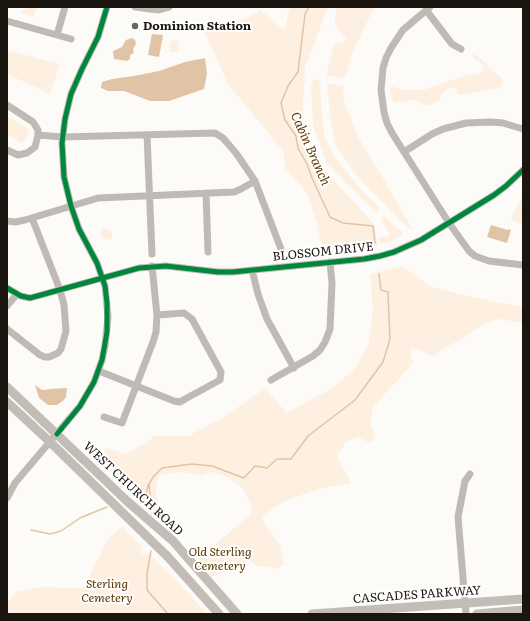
<!DOCTYPE html>
<style>
body{margin:0}
#map{position:relative;width:530px;height:621px;overflow:hidden;background:#fdfbf8;font-family:Literata,serif}
canvas{display:block}
.frame{position:absolute;inset:0;border:8px solid #1a150f;pointer-events:none}
</style>
<div id="map">
<canvas width="530" height="621"></canvas>
<div class="frame"></div>
</div>
<script>
const g = document.querySelector('canvas').getContext('2d');
g.lineJoin = 'round';
function fill(path, color) { g.fillStyle = color; g.fill(path, 'evenodd'); }
const toPath = rows => new Path2D(rows.map(r => 'M' + r).join(''));
function stroke(path, color, width, dash) { g.strokeStyle = color; g.lineWidth = width; g.lineCap = dash ? 'butt' : 'round'; g.setLineDash(dash || []); g.stroke(path); }
function label(font, color, halo, rows, align = 'center') {
  g.font = font + ' Literata,serif'; g.lineWidth = 4; g.setLineDash([]); g.textBaseline = 'middle'; g.strokeStyle = halo; g.fillStyle = color; for (const [text, x, y, turn = 0] of rows) {
    g.save(); g.translate(x, y); g.rotate((+turn || 0) * Math.PI / 180); g.textAlign = isNaN(turn) ? turn : align; if (halo) g.strokeText(text, 0, 0); g.fillText(text, 0, 0); g.restore();
  }
}
const green = toPath([
 [26,7,37,7,34,17,21,13],
 [290,7,328,7,305,68,303,103,304,149,321,166,374,224,378,245,362,249,321,244,316,221,307,193,285,168,283,151,228,84,201,24,235,22,249,17,260,10,284,30],
 [336,7,376,7,371,14,351,55,345,78,327,76,327,72,334,44,345,42,346,39,335,23],
 [171,40,174,40,178,41,179,51,174,52,169,51,169,46],
 [7,50,60,64,50,94,7,74],
 [474,54,486,63,488,67,502,78,503,84,500,88,475,92,463,95,458,94,456,88,448,89,442,94,439,100,428,106,423,105,416,100,394,103,391,97,390,90,391,86,404,90,423,90,469,74,474,75,479,74,483,71,484,68,482,64,473,58,472,55],
 [318,79,320,83,322,117,325,137,332,153,363,192,377,205,379,211,375,212,326,163,313,125,311,85,313,80],
 [327,84,344,85,343,98,358,137,383,178,413,230,408,228,362,182,336,147,332,130],
 [7,115,30,130,22,144,7,134],
 [523,195,523,225,511,219],
 [382,215,384,215,393,225,402,231,402,236,388,243,380,244,379,240,381,237,388,237,390,234,382,221],
 [103,228,109,229,112,233,112,239,106,240,101,236,101,230],
 [402,266,431,287,467,296,523,307,523,323,499,319,485,323,458,341,444,348,433,357,417,348,410,349,413,363,373,407,371,424,375,437,370,443,358,437,346,442,337,456,351,483,322,488,287,500,274,507,262,517,267,529,280,545,284,565,278,569,264,566,258,567,253,562,248,561,236,571,234,568,212,577,197,561,226,535,250,515,252,507,243,489,228,477,211,472,200,475,178,472,159,475,156,490,160,516,158,517,129,491,119,475,106,461,103,455,105,448,126,454,135,449,155,436,188,436,224,417,265,388,287,413,332,388,354,370,369,343,373,310,370,274],
 [122,526,142,547,141,554,148,553,175,579,207,614,7,614,7,603,17,591,43,587,83,588,108,539]
]);
const water = toPath([
 [152,34,163,35,159,57,148,55],
 [132,38,135,40,136,44,133,49,134,53,130,55,130,59,127,61,114,59,113,51,122,47,126,40],
 [205,58,207,74,204,89,169,101,150,101,124,91,108,91,101,88,102,82,112,79,134,76,159,71,185,62],
 [491,225,508,230,509,229,511,230,507,243,487,237],
 [35,385,42,390,45,390,51,389,67,388,66,397,63,401,57,405,48,405,39,398]
]);
const stream = toPath([
 [309,7,305,14,298,72,288,86,281,103,285,120,296,136,298,148,307,164,312,178,330,217,343,223,373,226,375,243],
 [138,498,146,496,148,485],
 [152,514,149,484,154,476,162,468,192,464,212,466,244,478,255,466,267,468,277,459,291,459,308,436,355,400,383,362,390,339,388,292,381,290,379,274],
 [31,530,50,534,61,531,80,518,107,507],
 [151,551,147,573,147,590,168,614]
]);
const minor = toPath([
 [135,7,158,10,169,7],
 [430,7,403,30,391,48,386,58,383,68,381,90,384,112,387,123,392,133,449,223,469,251,475,256,489,261,523,265],
 [426,10,452,44,461,49],
 [7,21,71,39],
 [57,35,65,7],
 [7,105,33,122,38,130,38,135,35,147,27,153,18,155,7,150],
 [38,135,62,137,215,133,223,138,236,153,255,181,281,249],
 [147,135,152,254],
 [404,152,432,134,443,129,466,123,491,122,503,123,523,129],
 [206,193,208,252],
 [7,221,15,222,25,220,98,198,234,192,241,189,255,181],
 [252,270,258,294,267,319,294,368],
 [7,288,21,296,30,298,139,268,166,266,218,272,233,272,364,259,380,256,394,252,421,240,494,195,506,186,523,170],
 [7,306,17,294],
 [7,329,40,355,45,357,49,357,58,353,61,349,66,331,64,305,60,290,32,218],
 [99,371,174,401,180,402,185,399,220,380,221,372,192,319,184,313,157,315],
 [271,380,313,356,320,350,325,342,330,329,332,283,330,262],
 [104,417,122,423,153,342,156,332,157,315,152,266],
 [7,498,15,483,80,406,94,382,102,360,105,346,108,317,105,286,97,263,79,229,71,206,64,177,62,143,65,119,71,94,82,69,98,37,107,7],
 [466,614,458,517,465,481,470,474]
]);
const major = toPath([
 [7,387,128,502,173,541,237,614],
 [7,402,50,442,168,557,219,614],
 [312,614,523,599],
 [477,614,523,610]
]);
const cycleway = toPath([
 [7,288,21,296,30,298,139,268,166,266,218,272,233,272,364,259,380,256,394,252,421,240,494,195,506,186,523,170],
 [57,434,80,406,94,382,102,360,107,332,107,303,105,286,97,263,79,229,71,206,64,177,62,143,65,119,71,94,82,69,98,37,107,7]
]);
const markers = [
 [135,26,4,"#696661"]
];
const poiNames = [
 ["Dominion Station",143,26]
];
const streetNames = [
 ["BLOSSOM DRIVE",323,252,-6],
 ["WEST CHURCH ROAD",133,489,43],
 ["CASCADES PARKWAY",417,595,-4]
];
const parkNames = [
 ["Old Sterling",220,552],
 ["Cemetery",220,566],
 ["Sterling",107,584],
 ["Cemetery",107,598]
];
const waterNames = [
 ["Cabin Branch",310,149,66]
];
fill(green, '#fef0e1');
fill(water, '#e1c4a6');
stroke(stream, '#e1c4a6', 1.5);
stroke(minor, '#c0bab6', 7);
stroke(major, '#c2bdb7', 9);
stroke(cycleway, '#00873e', 5);
for (const [x, y, r, color] of markers) { const dot = new Path2D(); dot.arc(x, y, r, 0, 2 * Math.PI); g.fillStyle = color; g.fill(dot); stroke(dot, '#fff', 1.5); }
label('bold 12px', '#1a150f', '#fff', poiNames, 'left');
label('12px', '#1a150f', '#fff', streetNames);
label('italic 12px', '#5e3702', '#fff', parkNames);
label('italic 13px', '#613b06', '#fff', waterNames);
</script>
